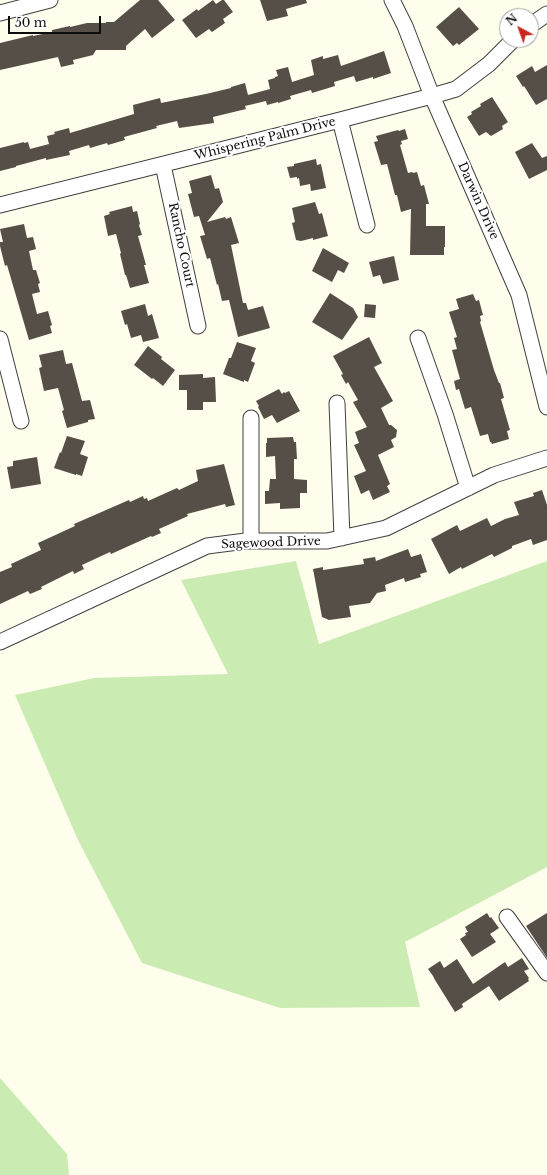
<!DOCTYPE html>
<style>
body{margin:0}
#map{position:relative;width:547px;height:1175px;overflow:hidden;background:#fffdec;font-family:"Libre Baskerville",serif}
canvas{display:block}
.north{position:absolute;left:499px;top:8px;width:40px;height:40px;box-sizing:border-box;background:#fff;border:1px solid #9e9e9e;border-radius:50%;rotate:319deg;font-size:11px;font-weight:700;line-height:16px;text-align:center;color:#0d0d0d}
.north::after{content:'';display:block;margin:auto;width:14px;height:18px;background:#c6261b;clip-path:polygon(50% 0,100% 100%,50% 72%,0 100%)}
.scale{position:absolute;left:8px;top:16px;width:93px;height:18px;box-sizing:border-box;border:2px solid #0d0d0d;border-top:0;padding-left:5px;font-size:12px;line-height:14px;white-space:nowrap;color:#0d0d0d;-webkit-text-stroke:3px #fff;paint-order:stroke}
</style>
<div id="map">
<canvas width="547" height="1175"></canvas>
<div class="north">N</div>
<div class="scale">50 m</div>
</div>
<script>
const g = document.querySelector('canvas').getContext('2d');
g.lineJoin = 'round';
function fill(path, color) { g.fillStyle = color; g.fill(path, 'evenodd'); }
const toPath = rows => new Path2D(rows.map(r => 'M' + r).join(''));
function stroke(path, color, width, dash) { g.strokeStyle = color; g.lineWidth = width; g.lineCap = dash ? 'butt' : 'round'; g.setLineDash(dash || []); g.stroke(path); }
function label(font, color, halo, rows, align = 'center') {
  g.font = font + ' "Libre Baskerville",serif'; g.lineWidth = 4; g.setLineDash([]); g.textBaseline = 'middle'; g.strokeStyle = halo; g.fillStyle = color; for (const [text, x, y, turn = 0] of rows) {
    g.save(); g.translate(x, y); g.rotate((+turn || 0) * Math.PI / 180); g.textAlign = isNaN(turn) ? turn : align; if (halo) g.strokeText(text, 0, 0); g.fillText(text, 0, 0); g.restore();
  }
}
const green = toPath([
 [296,561,319,644,547,561,547,867,405,942,420,1007,280,1008,142,963,78,840,15,695,94,678,228,674,181,580],
 [0,1078,67,1154,69,1175,0,1175]
]);
const building = toPath([
 [140,0,158,0,175,20,152,38,145,29,126,46,126,50,96,50,93,55,73,60,74,64,61,67,58,57,0,70,0,43,33,35,33,36,52,32,52,30,70,26,70,27,87,23,106,23,106,22,114,22],
 [213,0,216,4,222,0,224,0,233,12,223,19,225,23,212,32,209,29,196,38,182,20,197,9,198,11],
 [260,0,306,0,307,3,286,9,288,16,267,21],
 [459,7,479,29,459,45,457,43,453,46,436,27],
 [384,51,391,73,373,79,373,77,356,82,354,76,334,82,335,86,312,93,311,90,290,96,291,99,278,103,278,102,267,105,266,101,245,106,246,109,213,117,214,123,179,128,177,121,156,126,157,128,124,137,125,140,108,145,107,143,90,148,89,145,69,151,70,155,46,160,46,158,16,166,16,167,0,171,0,148,24,142,24,143,28,142,30,149,49,144,47,136,55,134,54,132,69,128,70,133,134,114,133,105,160,98,161,103,206,94,231,88,231,87,245,83,248,95,270,89,268,80,275,78,275,77,278,76,276,70,288,67,292,82,314,75,311,60,323,56,323,59,338,55,341,66],
 [547,65,547,99,536,105,524,86,523,87,516,76,532,66,535,72],
 [492,97,508,122,502,126,503,129,491,136,486,132,479,136,467,117,472,114,471,112,481,106,480,104],
 [405,129,408,139,401,141,402,144,400,145,408,173,412,172,413,173,417,172,421,186,424,185,429,204,426,204,426,226,445,226,445,247,444,247,444,255,410,255,411,209,401,212,397,195,395,195,387,164,381,165,378,155,374,142,378,141,376,136,398,130,399,131],
 [532,143,542,158,547,156,547,170,529,179,515,152],
 [316,159,317,165,321,164,326,188,311,191,310,184,300,186,299,178,297,179,297,177,290,178,287,167,294,166,294,164],
 [211,175,215,189,219,188,223,202,207,222,225,217,226,219,231,217,239,243,231,245,243,303,246,303,248,310,263,306,270,328,238,337,229,300,222,301,218,284,217,285,210,258,207,259,200,236,205,235,199,216,194,217,188,194,192,193,189,181],
 [315,202,319,214,322,213,328,236,313,240,313,238,301,241,296,240,292,223,295,222,292,208],
 [132,206,133,212,137,211,140,224,139,225,142,235,138,236,146,265,144,265,149,283,130,288,126,275,125,275,120,254,121,253,116,234,108,236,104,216,110,214,109,212],
 [24,224,27,238,33,237,36,249,29,251,33,270,36,270,40,283,38,284,40,292,32,294,37,314,48,311,52,325,50,326,52,333,29,340,7,265,5,266,0,246,0,242,3,242,0,229],
 [323,248,349,263,344,273,338,270,332,282,312,271],
 [394,256,399,280,383,284,380,275,373,277,369,262],
 [330,293,353,308,358,317,342,340,312,322],
 [473,294,476,301,479,300,483,315,480,316,481,321,480,322,494,370,499,383,500,383,504,398,501,399,510,430,507,431,509,439,492,444,491,442,490,442,488,434,480,436,471,407,465,409,459,389,456,390,454,381,460,379,452,350,457,349,454,338,457,337,449,312,459,309,456,299],
 [145,304,148,316,152,314,159,338,143,342,141,335,131,338,127,324,125,325,121,311],
 [365,304,376,305,375,318,364,317],
 [369,337,382,363,374,367,393,401,381,408,389,425,391,425,397,430,396,437,391,440,394,447,378,455,390,484,387,486,390,492,373,500,369,490,361,494,354,476,366,471,354,445,359,443,355,432,367,427,353,402,358,400,348,382,346,384,341,375,343,374,333,356],
 [237,342,256,348,251,361,255,363,248,382,244,380,244,382,223,374,229,358,231,358],
 [148,346,162,357,161,359,175,370,163,386,153,378,152,379,134,365],
 [63,350,66,364,72,363,82,401,90,400,95,419,88,420,88,422,67,428,62,411,64,410,58,388,44,391,39,368,42,367,39,355],
 [203,374,203,378,215,377,216,402,203,402,203,410,187,410,187,390,179,390,179,375],
 [279,389,282,394,284,392,285,393,289,391,300,411,277,423,272,415,264,419,258,407,259,406,256,401],
 [67,436,85,441,80,454,88,457,82,476,76,474,76,475,54,468,60,452,61,453],
 [293,437,294,442,296,442,297,459,294,459,294,479,307,480,307,493,300,493,300,508,280,509,280,503,265,504,265,491,269,491,270,479,276,479,275,456,266,457,266,443,267,443,267,438],
 [37,457,41,484,11,489,7,467,13,466,13,461],
 [224,464,235,505,226,507,225,504,187,514,188,516,159,529,161,533,152,537,151,536,111,554,110,552,82,565,84,569,74,574,73,571,41,587,42,589,30,594,28,591,0,604,0,572,12,567,11,564,41,550,38,543,75,526,74,524,129,500,130,502,143,496,144,499,147,498,148,501,177,488,179,490,198,481,196,470],
 [542,490,547,505,547,540,533,545,531,539,512,546,512,548,494,557,492,554,462,569,461,567,449,574,431,539,457,525,460,531,487,518,491,526,505,519,519,515,514,502,534,496,533,493],
 [408,549,411,557,421,554,427,572,420,574,421,577,405,582,404,578,385,585,386,591,377,593,370,603,349,606,351,617,329,620,322,617,313,569,323,567,323,570,364,564,363,559,375,557,376,561],
 [487,913,490,918,491,917,499,928,490,934,496,942,472,957,460,939,466,935,465,933,468,932,465,927],
 [547,913,547,958,526,926],
 [522,958,529,969,524,971,529,978,528,979,529,981,499,1001,489,986,462,1004,463,1007,455,1012,435,980,433,976,428,969,440,961,444,968,457,959,473,984,505,962,508,967]
]);
const minor = toPath([
 [392,0,405,26,432,96,519,295,547,407],
 [0,13,50,0],
 [531,25,547,14],
 [340,120,367,225],
 [163,165,198,326],
 [0,205,340,120,432,96,456,89,489,64,513,40],
 [418,338,445,414,468,488],
 [0,339,21,421],
 [337,403,342,538],
 [251,541,251,418],
 [0,642,207,546,246,541,327,541,386,528,494,475,547,458],
 [507,917,547,973]
]);
const streetNames = [
 ["Whispering Palm Drive",265,139,-14],
 ["Darwin Drive",478,201,66],
 ["Rancho Court",181,245,78],
 ["Sagewood Drive",271,543,-2]
];
fill(green, '#caecb3');
fill(building, '#564f48');
stroke(minor, '#404040', 17);
stroke(minor, '#fff', 15);
label('12px', '#0d0d0d', '#fff', streetNames);
</script>
